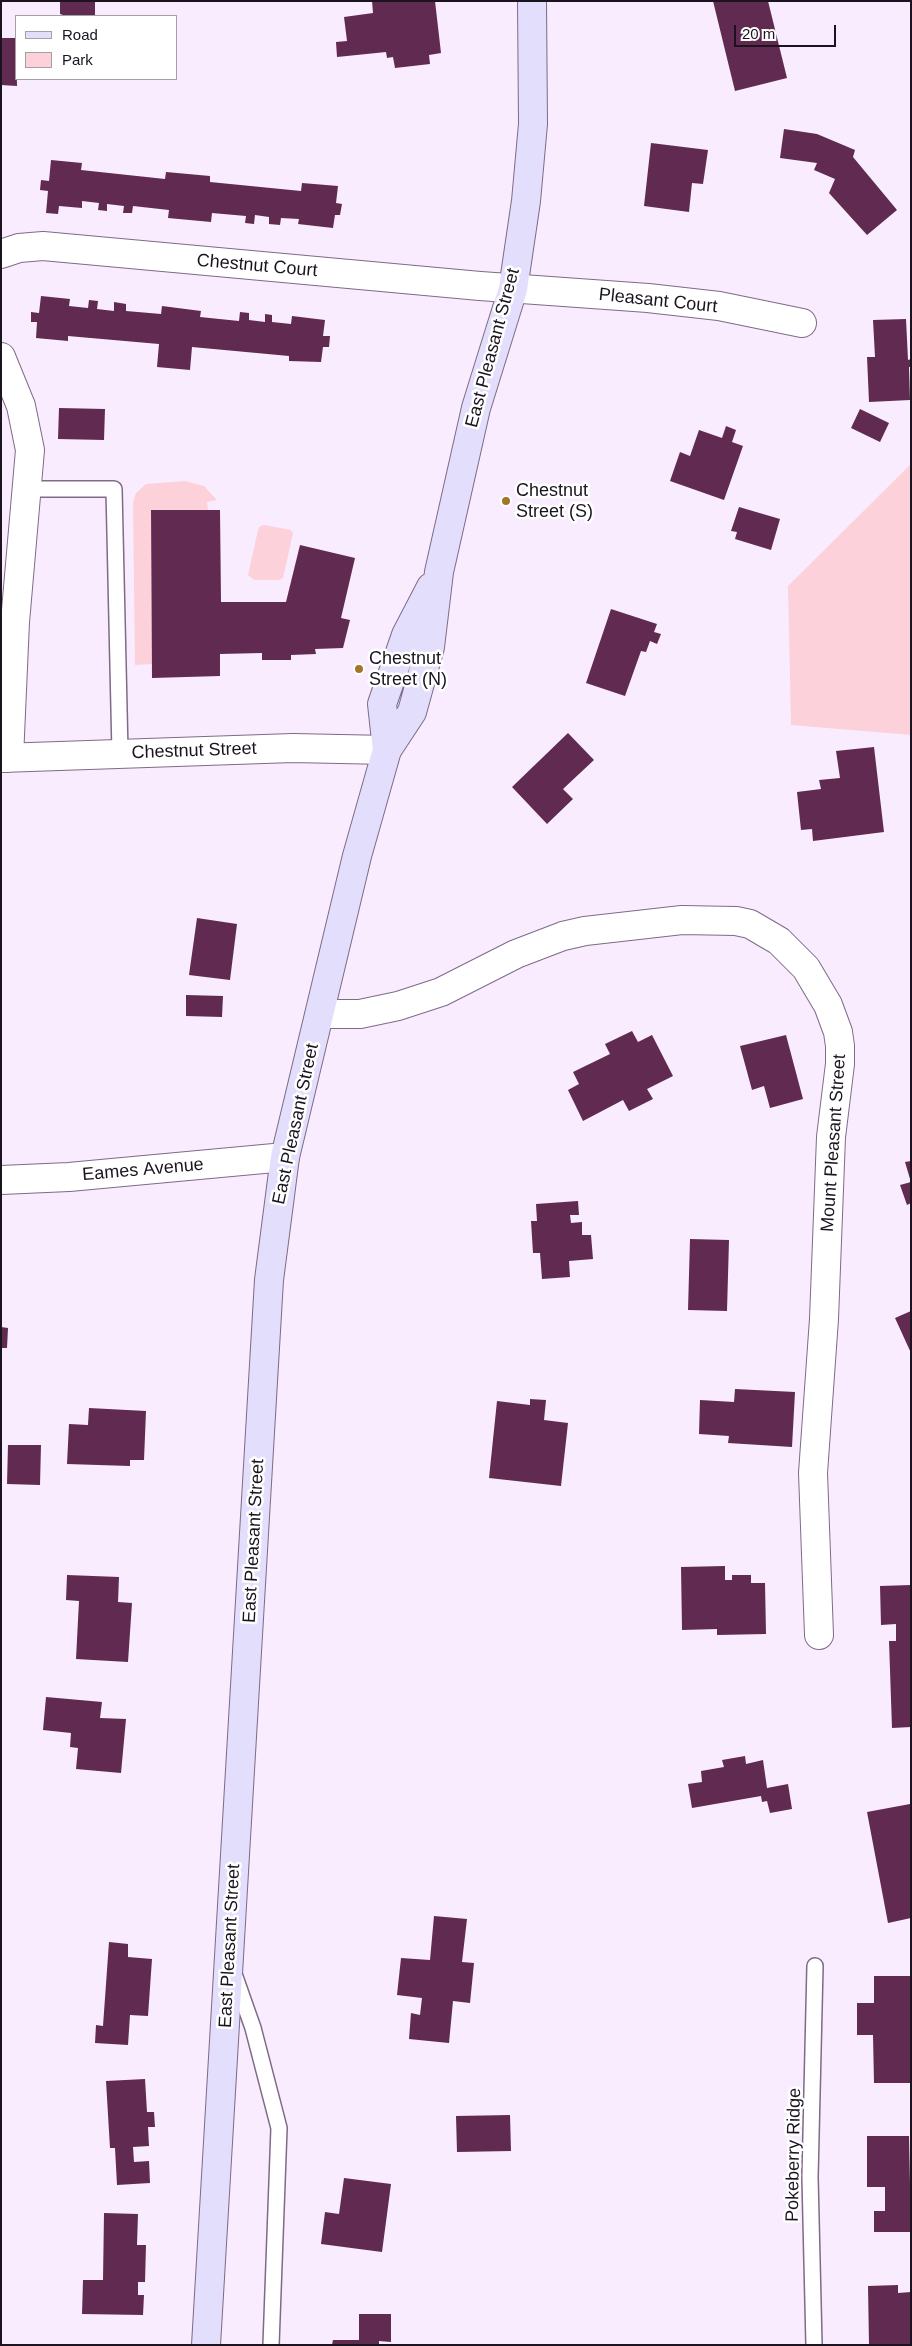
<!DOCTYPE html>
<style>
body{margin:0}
#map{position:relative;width:912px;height:2346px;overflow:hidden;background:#f8ecfe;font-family:Arial,sans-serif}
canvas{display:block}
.frame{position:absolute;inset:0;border:2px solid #1b141f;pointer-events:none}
.legend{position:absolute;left:15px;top:15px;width:162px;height:65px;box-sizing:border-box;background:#fff;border:1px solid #a4a1a5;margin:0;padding:6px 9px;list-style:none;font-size:15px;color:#1b141f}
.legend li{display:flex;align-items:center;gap:10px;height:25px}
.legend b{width:25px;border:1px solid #a4a1a5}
.scale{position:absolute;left:734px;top:25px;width:102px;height:22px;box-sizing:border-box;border:2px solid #1b141f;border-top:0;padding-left:6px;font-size:15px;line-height:18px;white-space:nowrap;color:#1b141f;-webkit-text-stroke:4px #fff;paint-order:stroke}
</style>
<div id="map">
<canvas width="912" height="2346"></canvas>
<div class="frame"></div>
<ul class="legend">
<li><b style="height:6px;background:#e2defb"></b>Road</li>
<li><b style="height:14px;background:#fdd1da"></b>Park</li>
</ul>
<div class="scale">20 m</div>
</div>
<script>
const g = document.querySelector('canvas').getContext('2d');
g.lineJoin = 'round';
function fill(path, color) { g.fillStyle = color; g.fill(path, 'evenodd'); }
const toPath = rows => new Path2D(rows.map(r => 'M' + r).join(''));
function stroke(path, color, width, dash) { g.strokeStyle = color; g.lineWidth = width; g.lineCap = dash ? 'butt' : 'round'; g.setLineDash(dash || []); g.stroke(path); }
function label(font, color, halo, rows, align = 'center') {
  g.font = font + ' Arial,sans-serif'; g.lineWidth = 5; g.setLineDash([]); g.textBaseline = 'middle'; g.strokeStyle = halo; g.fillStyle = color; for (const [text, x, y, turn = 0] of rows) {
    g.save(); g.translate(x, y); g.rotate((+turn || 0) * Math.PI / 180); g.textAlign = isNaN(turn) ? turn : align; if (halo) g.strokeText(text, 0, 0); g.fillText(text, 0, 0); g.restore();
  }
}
const green = toPath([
 [911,464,911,735,791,725,788,586],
 [185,481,204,486,217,500,207,502,208,510,151,511,152,664,135,665,133,502,136,493,146,484],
 [264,525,291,530,293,533,283,578,279,580,254,580,248,575,258,530,260,526]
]);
const building = toPath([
 [60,1,95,1,95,16,66,16,60,14],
 [372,1,435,1,441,53,429,55,430,64,395,68,393,57,387,58,386,52,337,57,336,42,347,41,344,17,373,13],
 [713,1,768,1,787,78,735,91],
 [1,38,16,38,17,86,1,85],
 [784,129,817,134,855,150,853,157,897,210,867,235,829,193,835,179,814,170,817,163,780,158],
 [651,143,708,150,703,184,692,183,689,212,644,206],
 [51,160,82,163,81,170,165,179,166,172,210,176,210,182,301,191,302,183,338,186,336,203,342,204,340,215,335,215,333,228,298,224,299,219,281,218,280,225,269,224,269,217,255,215,254,224,245,223,246,216,212,213,211,222,168,218,169,210,133,206,132,213,123,213,124,206,107,204,107,211,98,210,99,203,82,201,82,208,59,206,58,214,46,213,48,191,40,190,41,180,49,181],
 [41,296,70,299,69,306,88,308,89,300,98,301,97,309,114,311,114,302,126,304,126,311,161,314,162,306,201,311,200,317,239,321,240,312,249,313,249,320,265,322,265,314,272,315,272,322,291,324,292,316,325,320,323,336,330,336,329,347,323,347,321,362,289,361,289,356,192,347,190,370,157,367,159,344,68,336,68,341,36,338,37,322,31,322,31,312,39,313],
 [906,319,908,360,911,359,911,367,909,367,910,400,869,402,867,357,875,357,873,320],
 [59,408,105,409,104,440,58,439],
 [860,409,889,423,880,442,851,428],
 [726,426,736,430,732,442,743,446,724,500,670,481,680,452,690,456,699,430,722,438],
 [739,507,780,519,771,550,735,539,737,532,731,531],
 [151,510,220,510,221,602,286,602,300,545,355,558,341,618,350,620,343,648,315,649,316,654,291,655,291,660,262,660,262,653,220,654,220,676,152,678],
 [611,609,657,624,654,632,661,634,657,644,650,641,646,652,641,651,625,696,586,683],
 [568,733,594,760,563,789,573,799,547,824,512,787],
 [874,747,884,832,813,841,812,829,801,830,797,792,821,789,819,780,840,778,836,751],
 [197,918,237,924,230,980,189,975],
 [186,995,223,996,222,1017,186,1016],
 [632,1031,638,1042,652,1035,673,1076,647,1089,653,1099,629,1111,623,1100,583,1121,568,1090,579,1084,573,1072,610,1054,605,1044],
 [786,1035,803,1099,770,1108,764,1086,752,1090,740,1046],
 [911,1161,911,1179,910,1179,905,1162],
 [911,1182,911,1203,907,1205,900,1185],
 [578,1201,579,1215,570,1215,571,1223,582,1222,582,1235,591,1235,593,1259,569,1261,570,1277,542,1279,540,1253,533,1253,531,1221,537,1221,536,1204],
 [690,1239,729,1240,727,1311,688,1310],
 [911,1311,911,1353,895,1318],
 [1,1327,8,1328,7,1348,1,1348],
 [735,1389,795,1392,792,1447,728,1443,729,1436,699,1434,700,1400,734,1402],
 [530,1399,546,1400,544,1420,568,1423,561,1486,489,1478,497,1401,530,1405],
 [89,1408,146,1411,144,1460,130,1460,130,1466,67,1464,69,1424,88,1425],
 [8,1445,41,1445,40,1485,7,1484],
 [725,1566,725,1580,732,1580,732,1575,751,1575,751,1583,765,1583,766,1634,717,1635,717,1629,682,1630,681,1567],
 [67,1575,119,1577,118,1602,132,1603,128,1662,76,1659,79,1601,66,1600],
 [911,1585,911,1727,892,1728,889,1641,896,1641,896,1624,881,1625,880,1586],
 [46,1697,102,1702,100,1718,126,1719,121,1773,76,1769,78,1748,70,1747,71,1733,43,1730],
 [745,1756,746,1764,763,1760,767,1788,788,1784,792,1809,770,1813,767,1801,762,1802,761,1796,692,1808,688,1784,702,1782,701,1771,724,1767,722,1760],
 [910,1804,911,1918,888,1923,867,1812],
 [434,1916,467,1919,462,1962,474,1963,470,2003,453,2001,449,2043,409,2039,411,2013,420,2015,422,1998,397,1995,401,1958,430,1960],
 [109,1942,128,1944,128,1957,152,1959,148,2016,130,2015,128,2045,95,2043,96,2025,103,2026],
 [874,1976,911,1976,910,2083,874,2083,873,2035,857,2035,857,2003,874,2003],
 [145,2079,147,2112,154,2112,155,2127,148,2127,149,2146,133,2147,134,2162,149,2161,150,2183,117,2185,115,2148,110,2148,106,2081],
 [510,2115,511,2151,457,2152,456,2116],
 [867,2136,909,2136,911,2232,874,2232,874,2211,885,2211,885,2187,867,2187],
 [344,2178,391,2184,382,2252,321,2244,325,2212,339,2214],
 [104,2213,138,2214,137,2245,146,2245,145,2282,138,2282,138,2295,144,2295,143,2315,82,2314,83,2280,103,2280],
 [898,2285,898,2293,911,2292,911,2345,869,2345,868,2286],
 [359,2314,391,2314,391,2342,379,2341,379,2345,332,2345,333,2340,359,2340]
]);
const lane = toPath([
 [27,489,114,489,120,753],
 [234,1974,253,2028,279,2128,271,2345],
 [814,2345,810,2177,815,1966]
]);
const street = toPath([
 [1,254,19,248,43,246,480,286,648,298,719,306,802,323],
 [1,357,21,406,30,450,15,622,9,758],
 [1,758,293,748,387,750],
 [320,1014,360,1014,398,1006,441,992,516,954,563,936,585,931,682,920,736,921,750,924,779,941,806,968,828,1005,838,1032,840,1046,840,1064,831,1137,824,1319,813,1473,819,1635],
 [1,1180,69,1177,285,1157]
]);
const secondary = toPath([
 [387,750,382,704,406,635,431,587],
 [206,2345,269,1280,285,1157,357,856,387,750,412,712,430,647,439,572,476,408,513,289,526,201,533,124,532,1]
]);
const markers = [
 [506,501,5,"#a17727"],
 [359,669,5,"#a17727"]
];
const streetNames = [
 ["Chestnut Court",257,266,5],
 ["Pleasant Court",658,301,6],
 ["East Pleasant Street",493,348,-75],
 ["Chestnut Street",194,751,-2],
 ["East Pleasant Street",296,1124,-78],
 ["Mount Pleasant Street",834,1143,-86],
 ["Eames Avenue",143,1170,-5],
 ["East Pleasant Street",254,1541,-87],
 ["East Pleasant Street",230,1946,-87],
 ["Pokeberry Ridge",794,2155,-89]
];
const poiNames = [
 ["Chestnut",516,491],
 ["Street (S)",516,512],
 ["Chestnut",369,659],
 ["Street (N)",369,680]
];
fill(green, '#fdd1da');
fill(building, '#612a51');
stroke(lane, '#7e6b86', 18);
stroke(street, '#7e6b86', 30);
stroke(secondary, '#7e6b86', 30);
stroke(lane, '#fff', 15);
stroke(street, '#fff', 28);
stroke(secondary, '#e2defb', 28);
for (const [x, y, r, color] of markers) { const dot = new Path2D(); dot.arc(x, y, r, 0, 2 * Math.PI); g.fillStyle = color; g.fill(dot); stroke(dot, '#fff', 2); }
label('18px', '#1b141f', '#fff', streetNames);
label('18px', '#1b141f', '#fff', poiNames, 'left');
</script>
